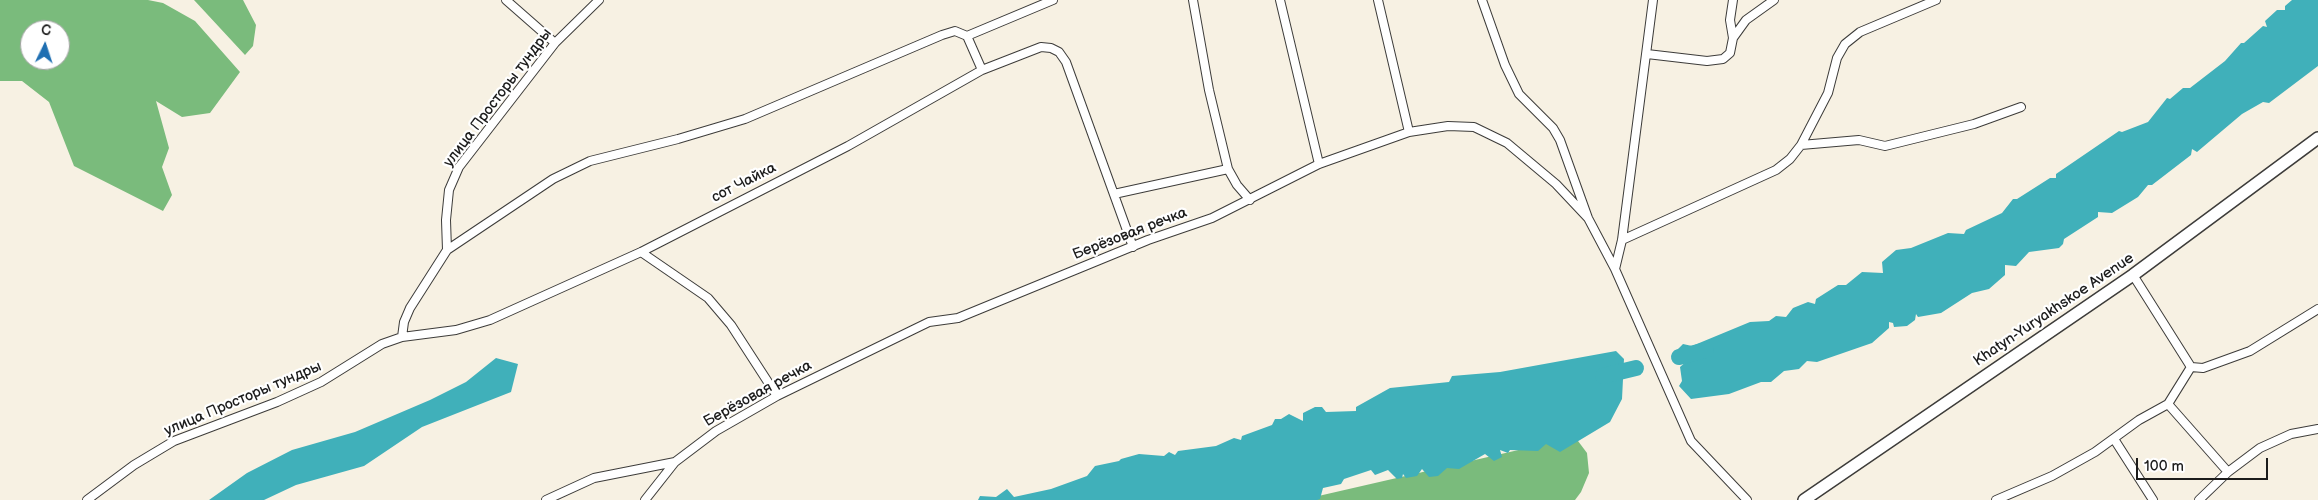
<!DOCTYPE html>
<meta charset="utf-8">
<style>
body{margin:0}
#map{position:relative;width:2318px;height:500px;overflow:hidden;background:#f7f1e3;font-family:"Balsamiq Sans",sans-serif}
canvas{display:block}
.north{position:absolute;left:20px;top:20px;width:50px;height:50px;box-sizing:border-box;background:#fff;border:1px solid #a4a4a4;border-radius:50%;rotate:4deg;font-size:14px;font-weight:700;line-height:20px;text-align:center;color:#1c1c1c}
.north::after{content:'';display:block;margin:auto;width:18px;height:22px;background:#1f6fb2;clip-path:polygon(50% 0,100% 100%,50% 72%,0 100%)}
.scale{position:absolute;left:2136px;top:458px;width:132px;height:22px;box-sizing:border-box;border:2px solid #1c1c1c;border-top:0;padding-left:6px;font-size:15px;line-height:18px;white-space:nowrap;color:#1c1c1c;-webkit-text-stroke:4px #fff;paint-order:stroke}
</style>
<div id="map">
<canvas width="2318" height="500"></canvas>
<div class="north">С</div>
<div class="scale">100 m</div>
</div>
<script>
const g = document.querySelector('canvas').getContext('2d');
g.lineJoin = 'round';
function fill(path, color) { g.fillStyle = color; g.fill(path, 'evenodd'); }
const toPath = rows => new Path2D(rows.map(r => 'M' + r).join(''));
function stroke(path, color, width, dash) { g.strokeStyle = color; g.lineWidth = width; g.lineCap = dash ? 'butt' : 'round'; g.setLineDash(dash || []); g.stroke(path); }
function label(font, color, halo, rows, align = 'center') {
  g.font = font + ' "Balsamiq Sans",sans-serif'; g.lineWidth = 4.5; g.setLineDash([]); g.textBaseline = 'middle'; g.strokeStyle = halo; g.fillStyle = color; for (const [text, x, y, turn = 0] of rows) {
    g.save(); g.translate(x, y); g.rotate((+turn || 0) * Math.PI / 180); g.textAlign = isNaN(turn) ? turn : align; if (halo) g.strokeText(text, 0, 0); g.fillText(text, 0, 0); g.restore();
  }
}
const forest = toPath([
 [0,0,148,0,163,3,195,21,240,72,210,113,182,117,156,101,169,148,162,167,172,195,163,211,74,166,49,102,22,81,0,81],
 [30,30,60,30,60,60,30,60],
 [194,0,243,0,256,25,253,46,245,55],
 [1575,437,1587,453,1589,473,1581,492,1575,500,1301,500]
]);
const water = toPath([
 [2292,0,2318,0,2318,66,2269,103,2263,102,2242,114,2197,152,2192,149,2191,155,2152,185,2148,185,2138,197,2112,213,2098,212,2098,217,2064,239,2063,244,2059,248,2029,252,2016,266,2005,265,2005,275,1989,289,1972,293,1941,313,1918,317,1916,314,1915,320,1907,326,1894,327,1893,323,1889,322,1889,328,1872,343,1817,362,1807,361,1799,369,1784,371,1771,382,1761,382,1729,394,1691,399,1679,386,1682,381,1680,367,1688,360,1678,349,1683,344,1692,346,1750,322,1769,321,1776,316,1786,317,1793,308,1808,302,1815,304,1816,299,1838,285,1846,285,1862,272,1883,273,1882,262,1896,250,1911,248,1948,233,1964,234,1966,230,2002,213,2013,199,2017,199,2050,178,2056,178,2056,174,2119,131,2122,132,2148,122,2167,98,2170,99,2183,88,2190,88,2225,61,2241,43,2244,43,2263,26,2267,27,2265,21,2277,10,2285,10,2285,6],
 [1616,351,1624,359,1622,399,1610,422,1560,452,1546,444,1538,451,1510,450,1508,453,1500,450,1502,457,1494,461,1485,454,1459,469,1447,468,1438,476,1429,477,1422,469,1417,476,1406,478,1403,474,1402,478,1397,479,1388,470,1375,475,1371,470,1344,479,1341,484,1323,488,1320,499,1317,500,978,500,980,496,996,497,1007,489,1014,497,1051,489,1087,476,1095,466,1119,461,1121,459,1139,454,1164,456,1169,452,1175,455,1178,451,1216,446,1234,438,1241,440,1242,436,1272,425,1275,419,1281,419,1289,414,1303,421,1303,413,1315,407,1322,407,1326,412,1356,411,1356,407,1390,388,1449,382,1452,376,1500,372],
 [496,358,518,364,511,392,422,427,364,466,296,485,264,500,209,500,247,473,292,450,355,432,430,400,466,382]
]);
const river = toPath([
 [1679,357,1706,350],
 [1603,376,1636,368]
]);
const minor = toPath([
 [506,0,555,43],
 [1193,0,1209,90,1228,169,1237,185,1250,200],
 [1280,0,1319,164],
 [1378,0,1409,132],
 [1482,0,1505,65,1519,94,1553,128,1560,140,1588,218,1615,269],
 [1653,0,1622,240,1615,269,1691,441,1747,500],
 [967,36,982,70],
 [1733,38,1730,20,1733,0],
 [1647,54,1707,61,1723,59,1730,53,1733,38,1746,20,1774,0],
 [1801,145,1828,93,1837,58,1845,44,1860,32,1936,0],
 [1114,194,1228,169],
 [1622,240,1776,170,1790,159,1801,145,1859,140,1885,146,1974,124,2021,107],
 [447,250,553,179,590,161,678,139,745,119,942,35,955,31,967,36,1053,0],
 [641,252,708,298,731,325,777,396],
 [402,337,404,322,410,308,447,250,446,220,449,190,459,167,555,43,599,0],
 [2191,367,2203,368,2250,351,2318,309],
 [2168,404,2228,472],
 [2114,439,2153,500],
 [87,500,134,465,174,441,277,402,321,382,382,344,402,337,456,330,490,320,641,252,848,146,982,70,1041,47,1051,48,1059,52,1066,62,1133,247],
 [546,500,594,478,675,462],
 [645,500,675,462,716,431,777,396,929,322,958,318,1148,240,1212,218,1319,164,1409,132,1448,126,1474,127,1507,143,1556,184,1588,218],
 [1996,500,2052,476,2095,452,2139,420,2168,404,2191,367,2133,275],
 [2199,500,2228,472,2260,448,2291,434,2318,429]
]);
const secondary = toPath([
 [1804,500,2133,275,2318,138]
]);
const streetNames = [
 ["улица Просторы тундры",498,98,-53],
 ["сот Чайка",744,183,-27],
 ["Берёзовая речка",1130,234,-21],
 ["Khatyn-Yuryakhskoe Avenue",2054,310,-34],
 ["Берёзовая речка",758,394,-29],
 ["улица Просторы тундры",243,399,-23]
];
fill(forest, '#7abb7c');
fill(water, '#40b0ba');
stroke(river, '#40b0ba', 16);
stroke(minor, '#3d3c3a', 10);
stroke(secondary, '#3d3c3a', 14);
stroke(minor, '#fff', 8);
stroke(secondary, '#fff', 11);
label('15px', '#1c1c1c', '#fff', streetNames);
</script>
